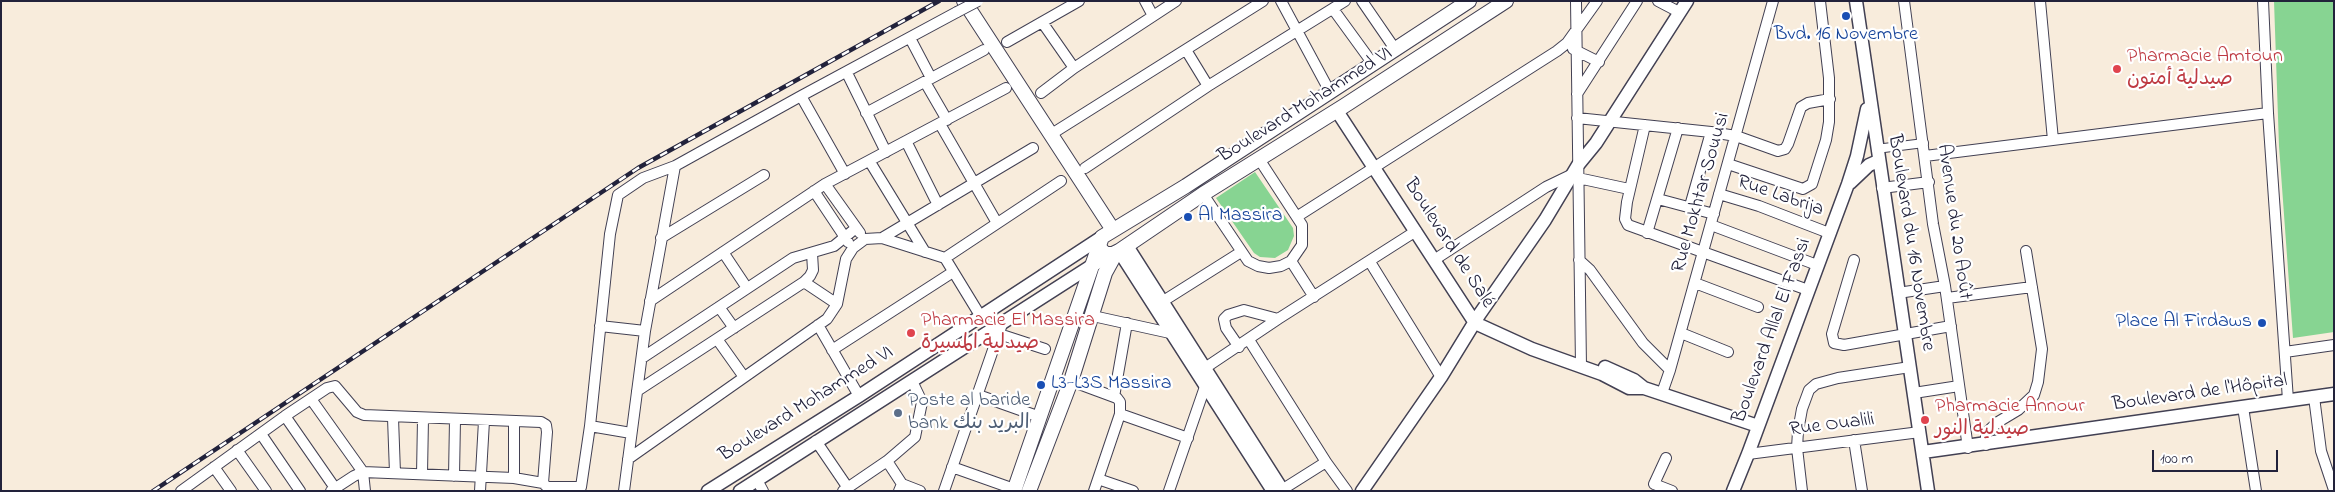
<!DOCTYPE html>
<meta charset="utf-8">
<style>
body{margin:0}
#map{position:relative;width:2335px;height:492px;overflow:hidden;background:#f8ecdc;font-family:"Indie Flower",sans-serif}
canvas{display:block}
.frame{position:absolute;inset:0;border:2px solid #22223b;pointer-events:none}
.scale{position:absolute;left:2152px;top:450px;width:126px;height:22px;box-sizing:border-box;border:2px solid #22223b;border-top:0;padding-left:6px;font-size:15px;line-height:18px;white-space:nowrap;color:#22223b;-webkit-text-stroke:4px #fff;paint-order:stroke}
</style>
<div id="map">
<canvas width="2335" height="492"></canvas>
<div class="frame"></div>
<div class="scale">100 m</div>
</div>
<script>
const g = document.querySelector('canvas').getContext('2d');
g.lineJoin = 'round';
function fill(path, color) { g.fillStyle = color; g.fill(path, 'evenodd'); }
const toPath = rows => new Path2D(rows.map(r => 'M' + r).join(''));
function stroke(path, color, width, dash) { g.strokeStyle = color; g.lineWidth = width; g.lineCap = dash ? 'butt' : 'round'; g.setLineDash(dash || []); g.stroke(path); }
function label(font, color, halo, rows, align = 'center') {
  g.font = font + ' "Indie Flower","Playpen Sans Arabic",sans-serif'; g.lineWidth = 4.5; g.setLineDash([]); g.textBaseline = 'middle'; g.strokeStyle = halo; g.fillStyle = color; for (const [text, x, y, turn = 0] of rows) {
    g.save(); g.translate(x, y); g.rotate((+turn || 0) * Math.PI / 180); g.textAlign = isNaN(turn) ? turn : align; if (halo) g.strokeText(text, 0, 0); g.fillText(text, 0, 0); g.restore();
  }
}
const green = toPath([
 [2274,1,2334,1,2334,332,2293,338,2279,146],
 [1255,172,1293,228,1294,236,1288,250,1275,258,1260,257,1254,253,1216,198]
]);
const pedestrian = toPath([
 [1876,149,1924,143]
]);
const minor = toPath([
 [1145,1,1153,16],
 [1281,1,1330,92],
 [1362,1,1395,49],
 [1576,1,1581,366],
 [1658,1,1679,12],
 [1904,1,1933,224,1945,286,1968,448],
 [2040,1,2053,140],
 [2263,1,2268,113,2288,400],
 [1333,9,1373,64],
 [1042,22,1074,68],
 [910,38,931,78],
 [1007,42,1079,1],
 [1573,49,1599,62],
 [1186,50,1208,86],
 [847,73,886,152],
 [925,82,947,120],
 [1041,93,1074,68,1176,1],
 [1577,94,1637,1],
 [801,96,845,174],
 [866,113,984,50],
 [1577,118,1711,132,1736,136,1778,151,1785,149,1788,144,1801,107,1808,103,1830,99],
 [940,124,997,223],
 [1645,125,1627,202,1625,219,1628,225,1808,290],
 [1050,135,1263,1],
 [906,141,938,205],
 [1925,156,2268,113],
 [870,162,925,252],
 [1728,164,1803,189,1812,184,1826,140,1829,122,1829,78,1820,1],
 [1085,168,1208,86,1345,1],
 [1578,178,1629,189],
 [825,184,860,233],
 [1882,188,1929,182],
 [814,191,848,242],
 [1203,194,1248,261,1258,266,1269,268,1281,266,1291,261,1302,245,1302,225,1259,159],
 [1719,194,1759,206,1829,233],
 [1658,199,1714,214],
 [1690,206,1711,132],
 [1298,216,1557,51,1567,43,1597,1],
 [1711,225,1817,265],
 [1647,233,1678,128],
 [661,238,764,175],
 [882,238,1033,148],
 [723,252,747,288],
 [945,258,1061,181],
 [1434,260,1546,187,1575,173],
 [1579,260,1590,270,1643,343,1670,370],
 [1854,260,1832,334,1834,343,1844,345,1951,326],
 [1291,261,1314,297],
 [1370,262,1441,377],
 [804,282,837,304],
 [1695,283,1758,307],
 [1898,293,1945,286],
 [1947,298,2032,287],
 [650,301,825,184,1006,88],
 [1157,305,1241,252],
 [719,307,734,328],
 [1093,316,1170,333],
 [818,325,859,396],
 [600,326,645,331],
 [1681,333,1728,352],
 [999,334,1045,349],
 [717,339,744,377],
 [1249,340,1326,462,1347,491],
 [1239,347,1226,328,1224,319,1228,315,1244,310,1278,319],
 [832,350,953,272],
 [2285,352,2334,345],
 [642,358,793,258,834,246,856,228],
 [1199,372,1278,319,1416,231],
 [1071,381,1117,398,1120,402,1120,414,1094,491],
 [637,391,804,282,810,276,813,270,812,253],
 [1662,393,1670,370,1773,1],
 [1914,393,1959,386],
 [978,395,1040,417],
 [1114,397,1127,323],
 [2314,397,2321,451,2334,490],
 [311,399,363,472,365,491],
 [2243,407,2256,491],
 [1120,414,1188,438],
 [285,416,335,488],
 [393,418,395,473],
 [590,426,631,433],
 [261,434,300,491],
 [1854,440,1862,491],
 [816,441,848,488],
 [1986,445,1986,433,1998,422,2018,410,2034,395,2038,382,2042,349,2026,251],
 [237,450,266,491],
 [1748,454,1920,432],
 [1666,458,1654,484,1672,491],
 [628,459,827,319,837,304,846,259,853,248,865,239,882,238,945,258,981,317],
 [887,461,915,437,922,402,912,381],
 [214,467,231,491],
 [952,467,1014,489],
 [422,474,423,419],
 [454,476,455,420],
 [514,478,514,422],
 [1098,479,1133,491],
 [757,480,763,491],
 [902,484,920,491],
 [548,487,581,487,590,426,610,234,618,195,643,178,675,166,801,96,957,12],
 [181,491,285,416,327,388,335,386,357,412,364,415,541,422,546,425,547,432,543,483],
 [331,491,354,476,363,472,514,478,543,483,546,486],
 [480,491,484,421],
 [624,491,645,331,675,166],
 [843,491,887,461,902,484,899,491],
 [944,491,1002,324],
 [1169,491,1207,381],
 [1280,491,1326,462],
 [1802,491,1797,448,1798,431,1802,409,1809,390,1816,384,1838,378,1910,367]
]);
const tertiary = toPath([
 [1856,1,1928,491],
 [1337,111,1475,323,1532,349,1602,374,1629,388,1644,388,1758,426],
 [1850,183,1869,165,1878,161],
 [1127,246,1283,491],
 [1119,251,1273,491],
 [1605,367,1634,380,1644,388],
 [1923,452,2334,394],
 [708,491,859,396,1102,237],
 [740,491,1088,268,1113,254],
 [1362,491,1441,377,1479,315,1545,220,1578,165,1596,143,1687,1],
 [1733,491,1748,454,1848,184,1857,156,1867,109]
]);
const secondary = toPath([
 [964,1,1113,230],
 [1099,244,1101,250,1106,254,1113,254,1119,251,1203,194,1344,106,1506,1],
 [1014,491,1102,237,1186,186,1469,1],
 [1029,491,1071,381,1105,273,1116,253]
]);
const rail = toPath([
 [153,491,638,168,939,1]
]);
const minorBridge = toPath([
 [957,12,978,1]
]);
const markers = [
 [1846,16,5,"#1a4fb4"],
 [2117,69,5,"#e0444e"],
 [1188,217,5,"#1a4fb4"],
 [2262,323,5,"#1a4fb4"],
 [911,333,5,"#e0444e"],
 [1041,385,5,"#1a4fb4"],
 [898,413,5,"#5c6f8a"],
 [1925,420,5,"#e0444e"]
];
const transitNames = [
 ["Bvd. 16 Novembre",1846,36,"center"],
 ["Al Massira",1198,217],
 ["Place Al Firdaws",2252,323,"right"],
 ["L3-L3S Massira",1051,385]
];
const healthNames = [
 ["Pharmacie Amtoun",2127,58],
 ["صيدلية أمتون",2127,81],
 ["Pharmacie El Massira",921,322],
 ["صيدلية المسيرة",921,345],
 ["Pharmacie Annour",1935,408],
 ["صيدلية النور",1935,431]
];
const streetNames = [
 ["Boulevard Mohammed VI",1306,106,-32],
 ["Rue Mokhtar Souusi",1702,193,-74],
 ["Rue Labrija",1780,197,19],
 ["Avenue du 20 Août",1953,222,82],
 ["Boulevard du 16 Novembre",1910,243,81],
 ["Boulevard de Salé",1448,244,57],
 ["Boulevard Allal El Fassi",1773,331,-70],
 ["Boulevard de l'Hôpital",2200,394,-8],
 ["Boulevard Mohammed VI",807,405,-32],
 ["Rue Oualili",1832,426,-7]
];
const serviceNames = [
 ["Poste al baride",908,402],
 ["bank البريد بنك",908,425]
];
fill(green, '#87d492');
stroke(pedestrian, '#424053', 10);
stroke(minor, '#424053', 12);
stroke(tertiary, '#424053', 15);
stroke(secondary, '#424053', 16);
stroke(pedestrian, '#fff', 8);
stroke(minor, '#fff', 10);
stroke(tertiary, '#fff', 12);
stroke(secondary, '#fff', 14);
stroke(rail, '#22223b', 4.5);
stroke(rail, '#fff', 2.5, [8]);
stroke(minorBridge, '#424053', 12, []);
stroke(minorBridge, '#fff', 10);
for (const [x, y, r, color] of markers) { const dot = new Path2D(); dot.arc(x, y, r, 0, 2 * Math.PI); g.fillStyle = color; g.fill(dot); stroke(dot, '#fff', 2); }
label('20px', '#164399', '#fff', transitNames, 'left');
label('20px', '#be3a42', '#fff', healthNames, 'left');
label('20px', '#22223b', '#fff', streetNames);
label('20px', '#4e5e75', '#fff', serviceNames, 'left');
</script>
